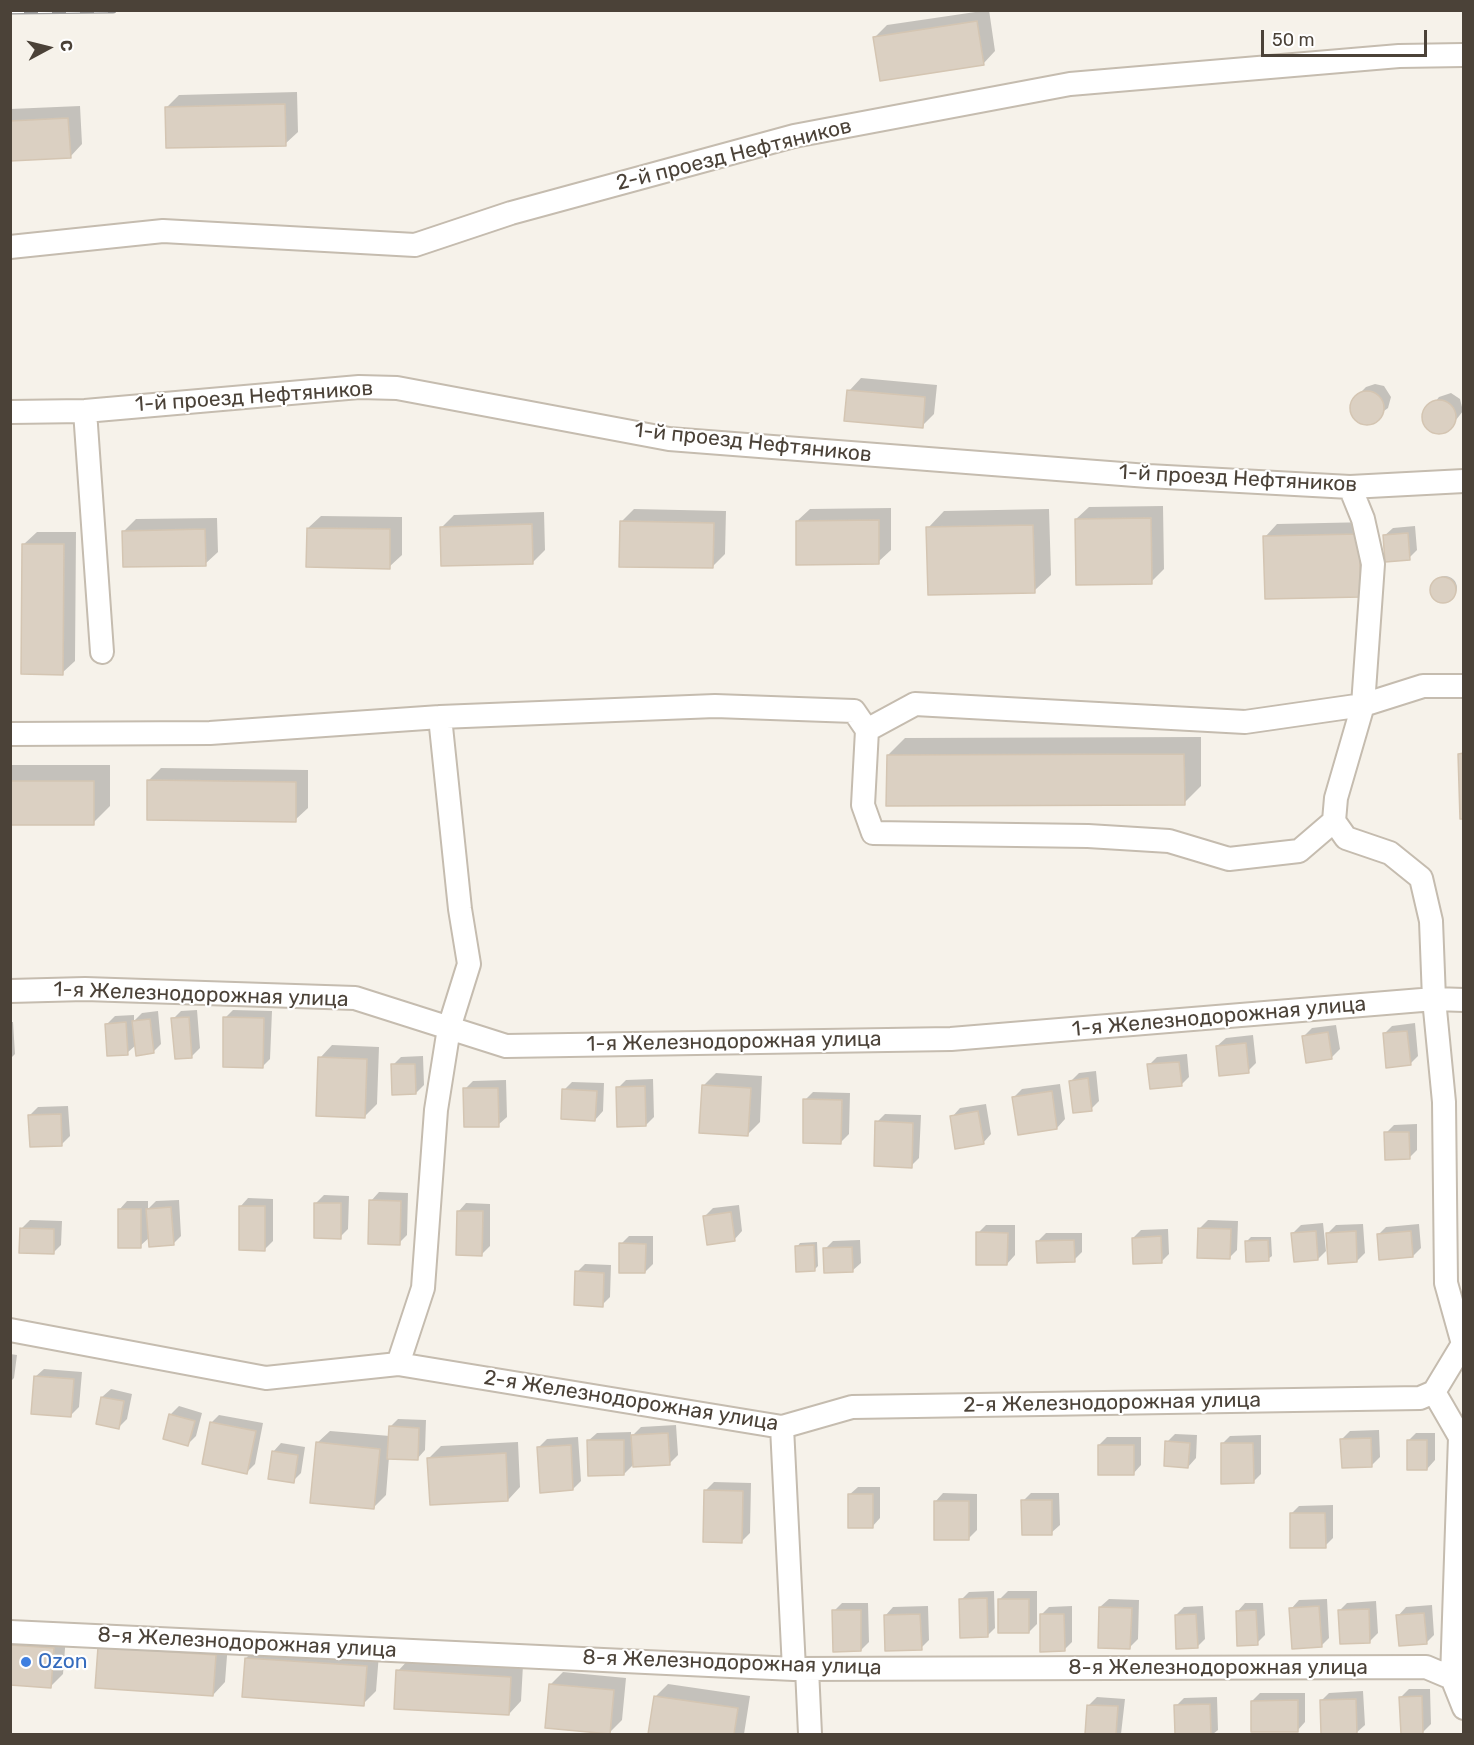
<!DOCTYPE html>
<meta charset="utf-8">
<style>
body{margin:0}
#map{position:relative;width:1474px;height:1745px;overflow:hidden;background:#f6f2ea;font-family:Rubik,sans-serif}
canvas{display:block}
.frame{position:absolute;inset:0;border:12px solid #4b4238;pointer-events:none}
.north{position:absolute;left:18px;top:18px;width:60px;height:60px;-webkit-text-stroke:4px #fff;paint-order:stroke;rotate:83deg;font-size:16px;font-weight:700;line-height:24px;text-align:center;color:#4b4238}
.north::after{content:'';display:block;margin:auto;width:21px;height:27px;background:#4b4238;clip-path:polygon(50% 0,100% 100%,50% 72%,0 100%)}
.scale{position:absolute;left:1261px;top:30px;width:166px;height:27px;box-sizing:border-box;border:3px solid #4b4238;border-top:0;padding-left:8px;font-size:18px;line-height:21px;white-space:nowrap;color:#4b4238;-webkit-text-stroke:4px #fff;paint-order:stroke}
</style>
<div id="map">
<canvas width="1474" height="1745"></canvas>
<div class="frame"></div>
<div class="north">С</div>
<div class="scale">50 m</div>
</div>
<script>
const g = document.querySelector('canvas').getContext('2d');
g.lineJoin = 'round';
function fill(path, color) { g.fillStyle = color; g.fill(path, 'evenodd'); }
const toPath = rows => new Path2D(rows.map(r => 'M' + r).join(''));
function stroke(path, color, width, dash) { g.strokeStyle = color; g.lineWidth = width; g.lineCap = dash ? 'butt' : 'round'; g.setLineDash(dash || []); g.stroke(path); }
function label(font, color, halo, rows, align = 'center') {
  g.font = font + ' Rubik,sans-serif'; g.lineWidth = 4.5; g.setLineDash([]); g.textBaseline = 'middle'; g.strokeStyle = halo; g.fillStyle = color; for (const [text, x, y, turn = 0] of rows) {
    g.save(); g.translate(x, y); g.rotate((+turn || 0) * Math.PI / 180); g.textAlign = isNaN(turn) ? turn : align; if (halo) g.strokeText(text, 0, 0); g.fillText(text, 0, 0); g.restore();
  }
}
const shadow = toPath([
 [989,10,995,51,983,64,875,37,887,25],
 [297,92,298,132,285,144,167,107,179,95],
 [80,106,82,144,70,157,10,160,10,109],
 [861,378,937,385,934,414,922,426,849,391],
 [1375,384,1384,386,1391,397,1388,408,1368,423,1358,420,1351,408,1357,396,1366,387],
 [1451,393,1460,399,1463,411,1449,429,1439,432,1428,427,1425,414,1439,397],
 [1163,506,1164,569,1151,582,1076,519,1089,507],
 [891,508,891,550,878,562,797,521,810,509],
 [634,509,726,511,725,554,712,567,621,522],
 [1049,509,1051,575,1034,591,928,528,944,511],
 [544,512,545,550,533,562,441,528,454,515],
 [321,516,402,517,402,555,389,567,308,528],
 [217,518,218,552,205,564,124,531,136,519],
 [1371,522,1360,595,1265,537,1277,524],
 [1415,526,1417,550,1409,558,1384,536,1393,528],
 [37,532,76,532,75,661,62,673,24,544],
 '1433 588a12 12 0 1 1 24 0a12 12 0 1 1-24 0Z',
 [1201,737,1201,786,1184,803,888,755,905,738],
 [10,765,110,765,110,806,93,823,10,823],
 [161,768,308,770,308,808,295,820,148,781],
 [197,1010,200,1048,192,1056,173,1019,181,1011],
 [233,1010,272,1011,270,1059,262,1067,225,1018],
 [158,1011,161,1044,153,1052,136,1045,127,1053,107,1024,115,1016,134,1015,134,1021,142,1013],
 [10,1022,13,1022,15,1054,10,1059],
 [1415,1023,1418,1056,1410,1064,1384,1034,1392,1026],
 [1336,1025,1340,1049,1332,1057,1304,1036,1312,1028],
 [1253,1035,1256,1063,1248,1071,1217,1046,1226,1038],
 [332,1045,379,1047,377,1104,364,1117,320,1058],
 [1187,1054,1189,1077,1181,1085,1149,1065,1157,1057],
 [423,1056,424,1085,416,1093,393,1065,401,1057],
 [1096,1071,1099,1101,1091,1109,1071,1081,1079,1073],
 [716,1073,762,1076,760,1122,747,1135,703,1086],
 [653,1079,654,1117,646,1125,618,1088,626,1080],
 [506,1080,507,1117,498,1125,465,1089,473,1081],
 [572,1082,604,1083,603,1111,595,1120,564,1090],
 [1060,1084,1065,1119,1057,1128,1014,1097,1022,1089],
 [813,1092,850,1093,849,1134,841,1142,805,1100],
 [986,1104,991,1134,983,1143,952,1117,960,1108],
 [68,1106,70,1136,62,1144,30,1115,38,1107],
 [885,1114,921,1115,919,1158,911,1166,877,1122],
 [1417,1124,1417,1150,1409,1158,1386,1133,1394,1125],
 [379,1192,408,1193,407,1235,399,1243,371,1201],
 [324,1195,349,1196,348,1229,340,1237,316,1203],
 [248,1198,273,1199,273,1241,265,1249,240,1207],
 [179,1200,181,1236,173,1244,150,1237,140,1246,119,1210,127,1201,148,1201,148,1209,156,1201],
 [466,1203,490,1204,490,1246,482,1254,458,1212],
 [739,1205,742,1231,734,1240,705,1216,713,1208],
 [30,1220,62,1221,61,1245,53,1253,21,1229],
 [1208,1220,1238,1221,1237,1250,1229,1258,1200,1228],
 [1323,1223,1326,1251,1318,1259,1293,1233,1301,1225],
 [1363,1224,1365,1253,1357,1261,1328,1233,1336,1225],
 [1419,1224,1421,1248,1413,1256,1378,1235,1386,1227],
 [986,1225,1015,1225,1015,1255,1007,1264,978,1233],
 [1168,1229,1169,1254,1161,1262,1133,1238,1141,1230],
 [1046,1233,1082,1233,1082,1252,1074,1260,1038,1241],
 [629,1236,653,1236,653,1264,645,1272,621,1244],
 [1251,1237,1271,1237,1272,1256,1268,1259,1247,1241],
 [860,1240,861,1263,852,1271,825,1249,833,1241],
 [817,1242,818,1266,815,1269,797,1247,800,1243],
 [585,1264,611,1265,610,1297,602,1305,577,1272],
 [10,1354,17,1355,14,1378,10,1382],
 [44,1369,82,1372,79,1407,71,1415,35,1377],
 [111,1389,132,1394,127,1419,119,1427,98,1423,102,1397],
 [179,1406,202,1413,196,1436,188,1444,171,1414],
 [219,1415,263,1423,255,1464,247,1472,211,1423],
 [398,1419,426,1420,425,1450,417,1459,389,1457,386,1495,373,1508,317,1443,330,1431,390,1436,390,1427],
 [676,1425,678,1455,670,1463,634,1464,624,1474,588,1441,597,1433,631,1432,631,1437,641,1427],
 [1379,1430,1380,1457,1372,1465,1342,1439,1350,1431],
 [1416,1433,1435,1433,1435,1460,1427,1469,1408,1441],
 [1175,1434,1197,1435,1196,1458,1188,1467,1167,1442],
 [1261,1435,1261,1474,1253,1482,1222,1444,1230,1436],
 [578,1437,581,1481,573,1489,539,1447,547,1439],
 [1107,1437,1141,1437,1141,1465,1133,1474,1099,1445],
 [518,1442,520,1487,508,1500,429,1458,441,1446],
 [281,1443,305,1447,301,1473,293,1481,273,1452],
 [714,1482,751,1483,750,1533,742,1541,706,1490],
 [858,1487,880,1487,880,1518,872,1527,849,1495],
 [943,1493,977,1494,977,1530,969,1538,935,1502],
 [1031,1493,1059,1493,1060,1525,1051,1533,1023,1501],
 [1333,1505,1333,1538,1325,1546,1291,1514,1299,1506],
 [994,1591,995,1628,987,1636,961,1600,969,1592],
 [1008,1591,1037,1591,1037,1624,1029,1632,1000,1599],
 [1109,1599,1139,1600,1138,1639,1130,1647,1100,1607],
 [1327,1599,1329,1638,1321,1646,1291,1609,1299,1600],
 [1376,1601,1378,1633,1370,1641,1339,1611,1347,1603],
 [842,1603,868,1603,869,1642,861,1650,834,1611],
 [1245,1603,1263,1603,1265,1635,1257,1643,1237,1612],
 [1432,1605,1434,1635,1426,1643,1398,1616,1406,1607],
 [928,1606,929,1640,921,1648,885,1616,893,1607],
 [1072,1606,1072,1642,1064,1650,1041,1615,1049,1607],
 [1203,1606,1205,1639,1197,1647,1176,1615,1184,1607],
 [10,1632,66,1636,63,1674,51,1686,10,1683],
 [112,1635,228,1643,225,1682,213,1695,96,1687],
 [259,1646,379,1654,376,1691,363,1704,246,1658],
 [410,1658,523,1665,521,1701,509,1714,398,1671],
 [563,1672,626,1678,622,1720,610,1732,550,1685],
 [668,1684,750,1696,744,1734,650,1734,655,1697],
 [1409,1689,1430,1689,1431,1724,1423,1732,1401,1697],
 [1363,1691,1365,1725,1356,1733,1323,1734,1321,1701,1329,1693],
 [1260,1693,1305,1693,1305,1722,1297,1731,1252,1701],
 [1097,1697,1125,1699,1121,1734,1087,1734,1089,1705],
 [1217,1697,1218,1730,1213,1734,1176,1734,1176,1706,1184,1698]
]);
const building = toPath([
 [977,21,984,65,880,81,873,37,977,21],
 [285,104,286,146,166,148,165,107,285,104],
 [68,118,71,158,10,161,10,121,68,118],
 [847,390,925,397,923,428,844,421,847,390],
 '1350 408a17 17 0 1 1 34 0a17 17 0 1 1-34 0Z',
 '1422 417a17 17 0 1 1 34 0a17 17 0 1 1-34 0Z',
 [1151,518,1152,584,1076,585,1075,519,1151,518],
 [879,520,879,564,796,565,796,521,879,520],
 [620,521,714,523,713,568,619,567,620,521],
 [532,524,533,564,441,566,440,527,532,524],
 [1033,525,1035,593,928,595,926,527,1033,525],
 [307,528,390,529,390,569,306,567,307,528],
 [205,529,206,566,123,567,122,531,205,529],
 [1408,533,1410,560,1385,562,1383,535,1408,533],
 [1359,534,1361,597,1265,599,1263,536,1359,534],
 [22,544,64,544,63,675,21,674,22,544],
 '1430 590a13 13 0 1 1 26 0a13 13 0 1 1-26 0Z',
 [1464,753,1464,819,1460,819,1458,754,1464,753],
 [1184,754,1185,805,886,806,887,755,1184,754],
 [147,780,296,782,296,822,147,820,147,780],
 [10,781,94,781,94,825,10,825,10,781],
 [189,1017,192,1058,175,1059,171,1018,189,1017],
 [223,1017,264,1018,263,1068,223,1067,223,1017],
 [150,1019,154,1053,136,1056,132,1021,150,1019],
 [126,1022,128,1055,107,1056,105,1024,126,1022],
 [1407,1031,1411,1065,1386,1068,1383,1033,1407,1031],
 [1328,1032,1332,1059,1306,1063,1302,1036,1328,1032],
 [1246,1043,1249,1073,1219,1076,1216,1046,1246,1043],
 [318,1057,367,1059,365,1118,316,1116,318,1057],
 [1179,1062,1182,1086,1150,1089,1147,1064,1179,1062],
 [391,1064,415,1064,416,1094,392,1095,391,1064],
 [1088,1078,1092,1111,1073,1113,1069,1081,1088,1078],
 [702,1085,751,1088,748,1136,699,1133,702,1085],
 [645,1086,646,1126,617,1127,616,1087,645,1086],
 [463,1088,498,1088,499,1127,464,1127,463,1088],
 [562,1089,597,1091,595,1121,561,1119,562,1089],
 [1052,1091,1057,1129,1018,1135,1012,1097,1052,1091],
 [803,1099,842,1100,841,1144,803,1143,803,1099],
 [978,1111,984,1144,955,1149,950,1116,978,1111],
 [61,1114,62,1146,30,1147,28,1115,61,1114],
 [875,1121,913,1123,912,1168,874,1166,875,1121],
 [1384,1132,1409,1132,1410,1159,1385,1160,1384,1132],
 [369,1200,401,1201,400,1245,368,1244,369,1200],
 [314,1203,341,1203,341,1239,314,1238,314,1203],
 [239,1206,265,1206,265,1251,239,1250,239,1206],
 [171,1207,174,1245,149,1247,146,1209,171,1207],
 [118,1209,141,1209,141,1248,118,1248,118,1209],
 [457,1211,483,1211,482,1256,456,1255,457,1211],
 [731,1212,735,1241,707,1245,703,1216,731,1212],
 [20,1228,54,1229,54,1254,19,1253,20,1228],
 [1198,1228,1231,1229,1230,1259,1197,1258,1198,1228],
 [1316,1231,1318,1260,1294,1262,1291,1233,1316,1231],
 [1356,1231,1357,1262,1328,1264,1326,1233,1356,1231],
 [1411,1231,1413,1257,1379,1260,1377,1234,1411,1231],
 [976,1232,1008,1233,1007,1265,976,1265,976,1232],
 [1161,1236,1162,1263,1133,1264,1132,1238,1161,1236],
 [1074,1240,1075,1262,1037,1263,1036,1241,1074,1240],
 [1268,1240,1269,1261,1246,1262,1245,1241,1268,1240],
 [619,1243,646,1244,645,1273,619,1273,619,1243],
 [814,1245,815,1271,796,1272,795,1246,814,1245],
 [852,1247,853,1272,824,1273,823,1248,852,1247],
 [575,1271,604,1273,603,1307,574,1305,575,1271],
 [34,1376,74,1379,71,1417,31,1414,34,1376],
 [101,1397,124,1401,119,1429,96,1424,101,1397],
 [169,1414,195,1421,188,1446,163,1439,169,1414],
 [210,1422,256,1431,247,1474,202,1464,210,1422],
 [389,1426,419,1428,418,1460,387,1459,389,1426],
 [668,1433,670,1465,633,1467,631,1435,668,1433],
 [1371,1438,1372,1467,1342,1468,1340,1439,1371,1438],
 [587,1440,624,1440,624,1475,588,1476,587,1440],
 [1407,1440,1427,1440,1427,1470,1407,1470,1407,1440],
 [1165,1441,1190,1443,1188,1468,1164,1466,1165,1441],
 [316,1442,380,1449,374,1509,310,1503,316,1442],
 [1221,1443,1253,1443,1254,1483,1221,1484,1221,1443],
 [571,1445,573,1490,540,1493,537,1447,571,1445],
 [1098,1445,1134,1445,1134,1475,1098,1475,1098,1445],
 [272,1451,298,1455,294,1483,268,1479,272,1451],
 [506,1453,508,1501,430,1505,427,1458,506,1453],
 [704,1490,743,1491,742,1543,703,1542,704,1490],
 [848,1494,873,1494,873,1528,848,1528,848,1494],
 [1021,1500,1052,1500,1052,1535,1022,1535,1021,1500],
 [934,1501,969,1501,969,1540,934,1540,934,1501],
 [1290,1513,1325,1513,1326,1548,1290,1548,1290,1513],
 [987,1598,988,1637,960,1638,959,1599,987,1598],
 [998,1599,1029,1599,1029,1633,998,1633,998,1599],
 [1319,1606,1322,1647,1292,1649,1289,1608,1319,1606],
 [1099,1607,1132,1608,1130,1649,1098,1648,1099,1607],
 [1369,1609,1370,1643,1340,1644,1338,1610,1369,1609],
 [832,1610,861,1610,861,1651,833,1652,832,1610],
 [1256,1610,1258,1645,1237,1646,1236,1611,1256,1610],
 [1424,1613,1427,1644,1399,1646,1396,1615,1424,1613],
 [920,1614,922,1650,885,1651,884,1615,920,1614],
 [1040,1614,1064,1614,1065,1651,1040,1652,1040,1614],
 [1196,1614,1198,1648,1176,1649,1175,1615,1196,1614],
 [10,1645,54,1648,51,1688,10,1685,10,1645],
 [98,1647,216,1655,213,1696,95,1688,98,1647],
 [245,1658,367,1666,364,1706,242,1697,245,1658],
 [396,1670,511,1677,509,1715,394,1709,396,1670],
 [549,1684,614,1690,610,1734,545,1728,549,1684],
 [654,1696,738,1708,734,1734,648,1734,654,1696],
 [1422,1696,1423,1734,1401,1734,1399,1697,1422,1696],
 [1356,1699,1357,1734,1321,1734,1320,1700,1356,1699],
 [1298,1700,1298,1732,1251,1732,1251,1701,1298,1700],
 [1210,1704,1211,1734,1175,1734,1174,1705,1210,1704],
 [1087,1705,1118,1706,1116,1734,1085,1734,1087,1705]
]);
const minor = toPath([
 [10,247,163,231,415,245,511,213,794,136,1070,84,1399,56,1464,55],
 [85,411,102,652],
 [10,412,85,411,359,387,397,388,669,439,1148,476,1350,487,1464,481],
 [1350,487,1363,519,1373,564,1363,705,1336,798,1334,821,1346,838,1390,853,1421,878,1431,921,1434,999,1444,1102,1446,1283,1463,1344,1434,1392,1460,1437,1452,1678,1464,1708],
 [10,734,210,733,440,717,715,706,854,711,867,730],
 [1334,821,1299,851,1229,859,1169,841,1088,836,873,833,863,805,867,730,915,704,1245,722,1363,705,1423,686,1464,686],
 [10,991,85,989,355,998,506,1046,951,1039,1434,999,1464,1000],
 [10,1330,266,1378,398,1364,782,1427,852,1407,1420,1398,1434,1392],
 [398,1364,423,1288,436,1110,449,1028,469,964,460,909,440,717],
 [782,1427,794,1669],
 [10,1632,794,1669,1426,1667,1452,1678],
 [807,1669,810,1734]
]);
const rail = toPath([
 [10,11,113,10]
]);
const markers = [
 [26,1662,6,"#3f7fe0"]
];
const streetNames = [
 ["2-й проезд Нефтяников",734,155,-14],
 ["1-й проезд Нефтяников",254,397,-4],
 ["1-й проезд Нефтяников",753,443,6],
 ["1-й проезд Нефтяников",1238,479,3],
 ["1-я Железнодорожная улица",201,995,2],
 ["1-я Железнодорожная улица",1219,1017,-5],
 ["1-я Железнодорожная улица",734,1042,-1],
 ["2-я Железнодорожная улица",631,1401,9],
 ["2-я Железнодорожная улица",1112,1403,-1],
 ["8-я Железнодорожная улица",247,1643,3],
 ["8-я Железнодорожная улица",732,1663,2],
 ["8-я Железнодорожная улица",1218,1668]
];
const shopNames = [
 ["Ozon",38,1662]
];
fill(shadow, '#0003');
fill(building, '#dbd0c2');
stroke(building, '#d4c5b2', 1.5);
stroke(minor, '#c5bcaf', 26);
stroke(minor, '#fff', 22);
stroke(rail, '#999', 7);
stroke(rail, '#fff', 4.5, [14]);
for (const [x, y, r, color] of markers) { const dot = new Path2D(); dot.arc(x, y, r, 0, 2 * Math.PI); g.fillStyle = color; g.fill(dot); stroke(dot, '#fff', 2); }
label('21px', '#4b4238', '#fff', streetNames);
label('21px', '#366cbe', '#fff', shopNames, 'left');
</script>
